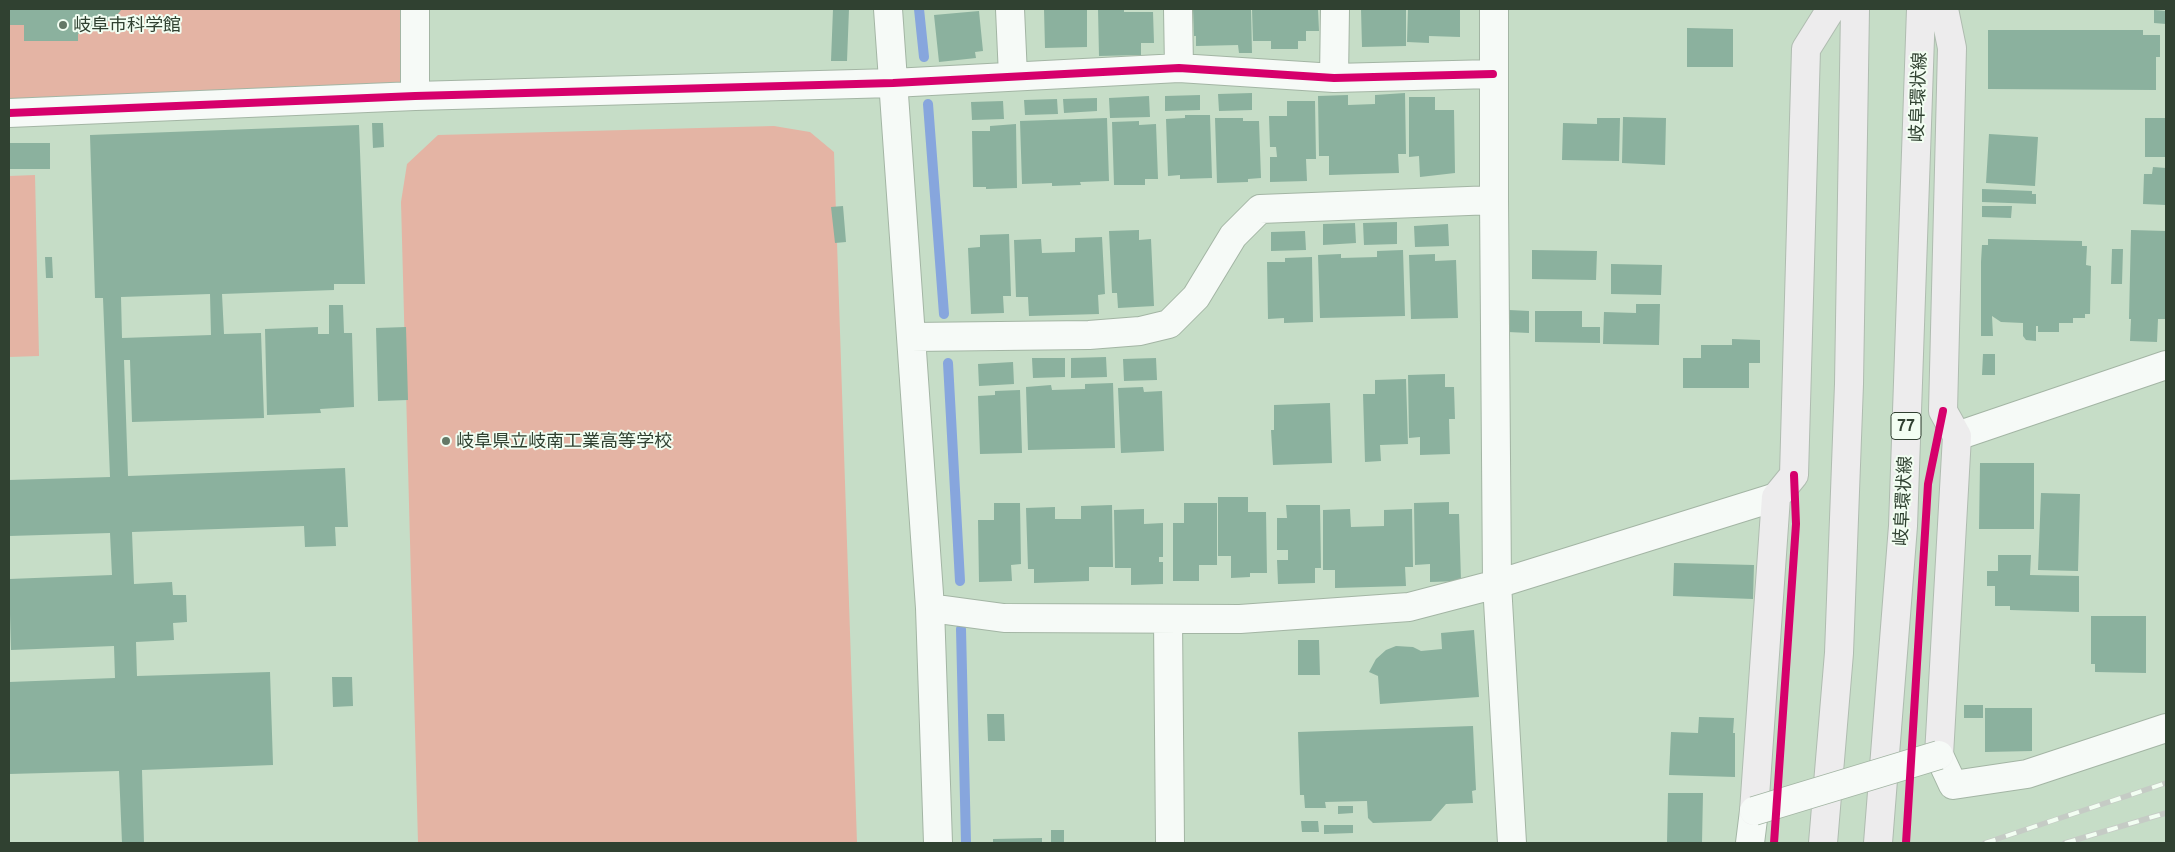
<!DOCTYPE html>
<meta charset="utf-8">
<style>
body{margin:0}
#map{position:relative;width:2175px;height:852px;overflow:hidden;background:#c6ddc7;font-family:Ubuntu,sans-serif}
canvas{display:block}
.frame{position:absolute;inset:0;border:10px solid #304131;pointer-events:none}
</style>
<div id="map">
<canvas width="2175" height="852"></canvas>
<div class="frame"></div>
</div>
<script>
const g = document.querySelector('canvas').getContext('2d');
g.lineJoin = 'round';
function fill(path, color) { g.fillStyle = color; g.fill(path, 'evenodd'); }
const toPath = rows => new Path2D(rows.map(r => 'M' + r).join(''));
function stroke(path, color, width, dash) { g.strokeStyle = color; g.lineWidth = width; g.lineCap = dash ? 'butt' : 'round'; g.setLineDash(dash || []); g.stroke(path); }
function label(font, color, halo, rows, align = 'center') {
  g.font = font + ' Ubuntu,"Noto Sans JP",sans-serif'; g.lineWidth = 4; g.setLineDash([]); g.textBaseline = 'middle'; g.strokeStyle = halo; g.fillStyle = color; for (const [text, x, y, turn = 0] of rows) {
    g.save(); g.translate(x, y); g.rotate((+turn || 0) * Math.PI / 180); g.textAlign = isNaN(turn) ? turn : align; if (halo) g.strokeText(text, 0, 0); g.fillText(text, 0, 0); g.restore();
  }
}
const green = toPath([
 [9,9,405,9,406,87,9,103],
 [774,126,810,132,834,152,857,843,418,843,401,202,407,164,438,135],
 [35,175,39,356,9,357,9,176]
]);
const stream = toPath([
 [919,9,924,57],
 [928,104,944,314],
 [948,363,960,581],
 [961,629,966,843]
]);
const building = toPath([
 [9,9,122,9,117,15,101,26,78,34,78,41,24,41,24,25,9,25],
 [833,9,849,9,847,61,831,61],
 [1044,9,1087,9,1087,47,1045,48],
 [1098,9,1124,9,1124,12,1153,12,1154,43,1141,43,1141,55,1099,56],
 [1193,9,1251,9,1252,53,1239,53,1238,45,1196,46,1196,36,1194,36],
 [1252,9,1318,9,1319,31,1306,31,1306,41,1298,41,1298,49,1271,49,1271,41,1253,41],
 [1361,9,1406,9,1406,46,1362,47],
 [1408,9,1460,9,1460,37,1429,36,1429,43,1407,42],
 [2154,10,2166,11,2166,24,2154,23],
 [979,11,983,51,975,52,976,58,939,62,934,15],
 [1687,28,1733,29,1733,67,1687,67],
 [1988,30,2143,30,2143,35,2160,35,2160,57,2156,57,2156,90,1988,89],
 [1252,93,1252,110,1219,111,1218,94],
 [1405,93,1406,154,1398,154,1399,173,1329,175,1329,156,1319,156,1318,96,1348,95,1348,105,1375,104,1375,95],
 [1200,95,1200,110,1165,111,1165,96],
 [1149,96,1150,117,1110,118,1109,98],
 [1409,97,1435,97,1435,110,1454,110,1455,173,1420,177,1419,156,1409,157],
 [1097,98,1097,111,1064,113,1063,99],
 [1057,99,1058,114,1025,115,1024,100],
 [1003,101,1004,119,972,120,971,102],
 [1287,101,1315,101,1316,159,1306,159,1307,181,1270,182,1270,157,1277,157,1276,147,1270,147,1269,116,1287,116],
 [1185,115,1210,115,1212,178,1180,179,1180,175,1168,176,1166,119,1185,118],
 [1623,117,1666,118,1665,165,1622,163],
 [1107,118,1109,181,1080,182,1081,185,1052,186,1052,183,1022,184,1020,121],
 [1215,118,1243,118,1243,121,1259,121,1261,178,1248,179,1248,182,1217,183],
 [1597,118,1620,118,1619,161,1562,160,1563,123,1597,124],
 [2145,118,2166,118,2166,157,2145,157],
 [1139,121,1139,125,1156,124,1158,179,1145,179,1145,185,1114,185,1112,122],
 [372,123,383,123,384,147,373,148],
 [1016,124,1017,188,986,189,986,187,973,187,972,131,990,131,990,126],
 [359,125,365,284,334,284,334,290,222,294,224,334,261,333,264,418,132,422,130,360,124,360,128,476,345,468,348,527,335,527,336,546,305,547,304,526,132,532,134,584,172,582,173,595,186,595,187,622,173,623,174,640,136,642,137,676,270,672,273,765,142,770,144,843,122,843,119,771,9,774,9,682,115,678,114,646,11,650,9,579,112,575,110,533,9,536,9,480,110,477,103,298,95,298,90,135],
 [210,294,211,335,122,338,121,297],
 [1989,134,2038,137,2035,186,1986,183],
 [9,143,50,143,50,169,9,169],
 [2153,167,2166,168,2166,205,2143,204,2144,174,2152,174],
 [1982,189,2032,191,2032,194,2036,194,2036,204,1982,202],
 [843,206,846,242,835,243,831,207],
 [1982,206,2012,206,2011,218,1982,217],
 [1397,222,1397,244,1364,245,1363,223],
 [1355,223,1356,243,1323,245,1323,224],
 [1448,224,1449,246,1415,247,1414,226],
 [1139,230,1139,240,1151,239,1154,306,1118,308,1117,293,1112,293,1109,231],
 [2131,230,2166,231,2166,319,2158,319,2157,342,2130,341,2131,319,2129,319],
 [1305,231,1306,250,1271,251,1271,232],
 [1009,234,1011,296,1003,296,1004,313,971,314,968,248,980,247,980,235],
 [1102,237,1105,294,1098,295,1099,314,1029,316,1028,297,1016,297,1014,240,1041,239,1042,253,1075,252,1075,238],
 [1988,239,2082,241,2082,246,2087,246,2086,265,2091,266,2090,314,2085,314,2085,318,2073,318,2073,323,2059,323,2059,332,2038,332,2038,326,2036,326,2036,341,2026,340,2023,336,2023,323,2001,322,1992,316,1993,336,1981,336,1981,262,1982,245,1988,245],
 [2112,249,2123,249,2122,284,2111,284],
 [1403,250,1405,316,1320,318,1318,255,1341,254,1341,258,1377,257,1377,251],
 [1532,250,1597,251,1596,280,1532,279],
 [1435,254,1435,261,1456,260,1458,318,1411,319,1409,255],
 [45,257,52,257,53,278,46,278],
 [1312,257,1313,322,1284,323,1284,318,1268,319,1267,262,1285,262,1285,258],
 [1611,264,1662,265,1661,295,1611,294],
 [1636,304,1660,304,1659,345,1603,344,1604,312,1636,313],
 [329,305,343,305,344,333,352,333,354,407,320,409,321,413,267,415,265,329,318,327,318,334,329,334],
 [1509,310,1529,311,1529,333,1508,332],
 [1535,311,1582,311,1582,327,1600,327,1600,343,1535,342],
 [406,327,408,400,378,401,376,328],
 [1732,339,1760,340,1760,363,1749,363,1749,388,1683,388,1683,358,1701,358,1701,345,1732,345],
 [1983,354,1995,354,1995,375,1982,375],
 [1106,357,1107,377,1071,378,1071,358],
 [1032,358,1065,358,1065,377,1033,378],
 [1156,358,1157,380,1124,381,1123,359],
 [1013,362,1014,384,979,386,978,364],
 [1445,374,1445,387,1454,387,1455,419,1449,419,1450,454,1420,455,1420,437,1409,438,1408,375],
 [1406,379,1408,444,1380,445,1381,461,1365,462,1363,394,1375,394,1375,380],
 [1113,383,1115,448,1028,450,1026,387,1051,385,1052,390,1085,389,1085,384],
 [1143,387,1144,392,1162,391,1164,451,1121,453,1118,388],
 [1020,390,1022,453,980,454,978,396,995,395,995,391],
 [1330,403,1332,463,1273,465,1271,430,1274,430,1274,405],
 [1980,463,2034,463,2034,529,1979,529],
 [2041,493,2080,494,2078,571,2038,570],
 [1218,497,1248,497,1248,512,1266,512,1267,573,1250,573,1250,577,1231,578,1231,556,1218,556],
 [1449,502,1449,514,1459,514,1461,581,1430,582,1430,564,1415,565,1414,503],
 [994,503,1020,503,1021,564,1011,565,1012,581,979,582,978,520,994,520],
 [1184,503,1217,503,1217,565,1199,565,1199,581,1173,581,1173,523,1184,523],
 [1112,505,1113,567,1089,567,1089,581,1034,583,1034,569,1028,569,1026,508,1055,507,1055,519,1081,519,1081,506],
 [1286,505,1320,505,1321,568,1315,568,1315,583,1278,584,1277,560,1288,560,1288,550,1277,550,1277,518,1287,518],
 [1144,509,1144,524,1163,523,1163,557,1159,557,1159,562,1163,562,1163,584,1131,585,1131,568,1115,568,1114,510],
 [1350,509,1351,527,1384,526,1384,510,1412,509,1413,567,1405,567,1406,586,1335,588,1335,570,1323,570,1323,510],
 [1998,555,2031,555,2030,575,2079,576,2079,612,2010,610,2010,606,1995,606,1995,586,1987,586,1987,571,1998,571],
 [1674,563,1754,565,1753,599,1673,596],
 [2091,616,2146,616,2146,673,2095,672,2095,664,2091,664],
 [1474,630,1479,697,1380,704,1378,676,1369,672,1376,659,1386,650,1396,646,1413,647,1421,651,1442,649,1441,633],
 [1298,640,1319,640,1320,675,1298,675],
 [332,677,352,677,353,706,333,707],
 [1964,705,1983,705,1983,718,1964,718],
 [1985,708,2032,708,2032,751,1985,752],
 [987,714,1004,714,1005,741,988,741],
 [1699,717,1734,718,1733,733,1735,733,1735,777,1669,775,1671,732,1698,733],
 [1473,726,1476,790,1472,791,1473,803,1446,804,1431,821,1373,823,1368,818,1367,801,1325,802,1326,808,1305,808,1304,795,1300,795,1298,732],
 [1668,793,1703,793,1702,843,1667,843],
 [1338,806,1353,806,1353,813,1338,814],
 [1301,821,1318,821,1319,832,1302,832],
 [1324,825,1353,825,1353,833,1324,834],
 [1051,830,1064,830,1064,843,1051,843],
 [1042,838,1042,843,993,843,993,839]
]);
const street = toPath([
 [888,9,930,608,938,843],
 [1010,9,1013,76],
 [1178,9,1179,68],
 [1494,9,1494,200,1497,584,1512,843],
 [1334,78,1335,9],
 [415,96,415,9],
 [9,113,415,96,893,83,1179,68,1334,78,1493,74],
 [911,337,1089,335,1140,331,1169,324,1196,297,1233,236,1260,209,1494,200],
 [1957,436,2166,365],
 [930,608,1004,618,1240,619,1409,607,1497,584,1776,497],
 [1168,619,1170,843],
 [1939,755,1953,785,2027,774,2166,728],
 [1750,843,1754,811]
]);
const primary = toPath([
 [1939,755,1957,436,1943,411,1952,48,1944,9],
 [1754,811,1776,497,1794,475,1806,49,1831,9],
 [1823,843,1839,653,1849,384,1855,9],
 [1878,843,1903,526,1921,9]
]);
const rail = toPath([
 [1985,843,2166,783],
 [2065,843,2166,813]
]);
const streetBridge = toPath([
 [1754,811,1939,755]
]);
const cycleway = toPath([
 [9,113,415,96,893,83,1179,68,1334,78,1493,74],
 [1774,843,1796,524,1794,475],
 [1906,843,1928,484,1943,411]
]);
const markers = [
 [63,25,5,"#647866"],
 [446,441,5,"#647866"]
];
const shields = [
 [1906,426,30]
];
const shieldNames = [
 ["77",1906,426]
];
const poiNames = [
 ["岐阜市科学館",73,25],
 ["岐阜県立岐南工業高等学校",456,441]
];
const streetNames = [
 ["岐阜環状線",1918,97,-88],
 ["岐阜環状線",1903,501,-87]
];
fill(green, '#e4b4a4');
stroke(stream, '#87a6dd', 10);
fill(building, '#8bb19e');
stroke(street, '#a3b5a4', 30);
stroke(primary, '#afbcb0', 30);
stroke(street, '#f6faf7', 28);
stroke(primary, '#edeced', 28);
stroke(rail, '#c5cbc5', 5.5);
stroke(rail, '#f2fef2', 4, [11]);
stroke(streetBridge, '#a3b5a4', 30, []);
stroke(streetBridge, '#f6faf7', 28);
stroke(cycleway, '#d6006c', 8);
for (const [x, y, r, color] of markers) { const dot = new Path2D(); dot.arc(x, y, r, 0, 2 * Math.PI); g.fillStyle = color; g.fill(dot); stroke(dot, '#f2fef2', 2); }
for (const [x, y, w] of shields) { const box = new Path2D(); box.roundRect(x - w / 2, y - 13.5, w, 27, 4); g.fillStyle = '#f2fef2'; g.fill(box); stroke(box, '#304131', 1); }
label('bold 16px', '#304131', null, shieldNames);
label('18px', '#304131', '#f2fef2', poiNames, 'left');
label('18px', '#304131', '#f2fef2', streetNames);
</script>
